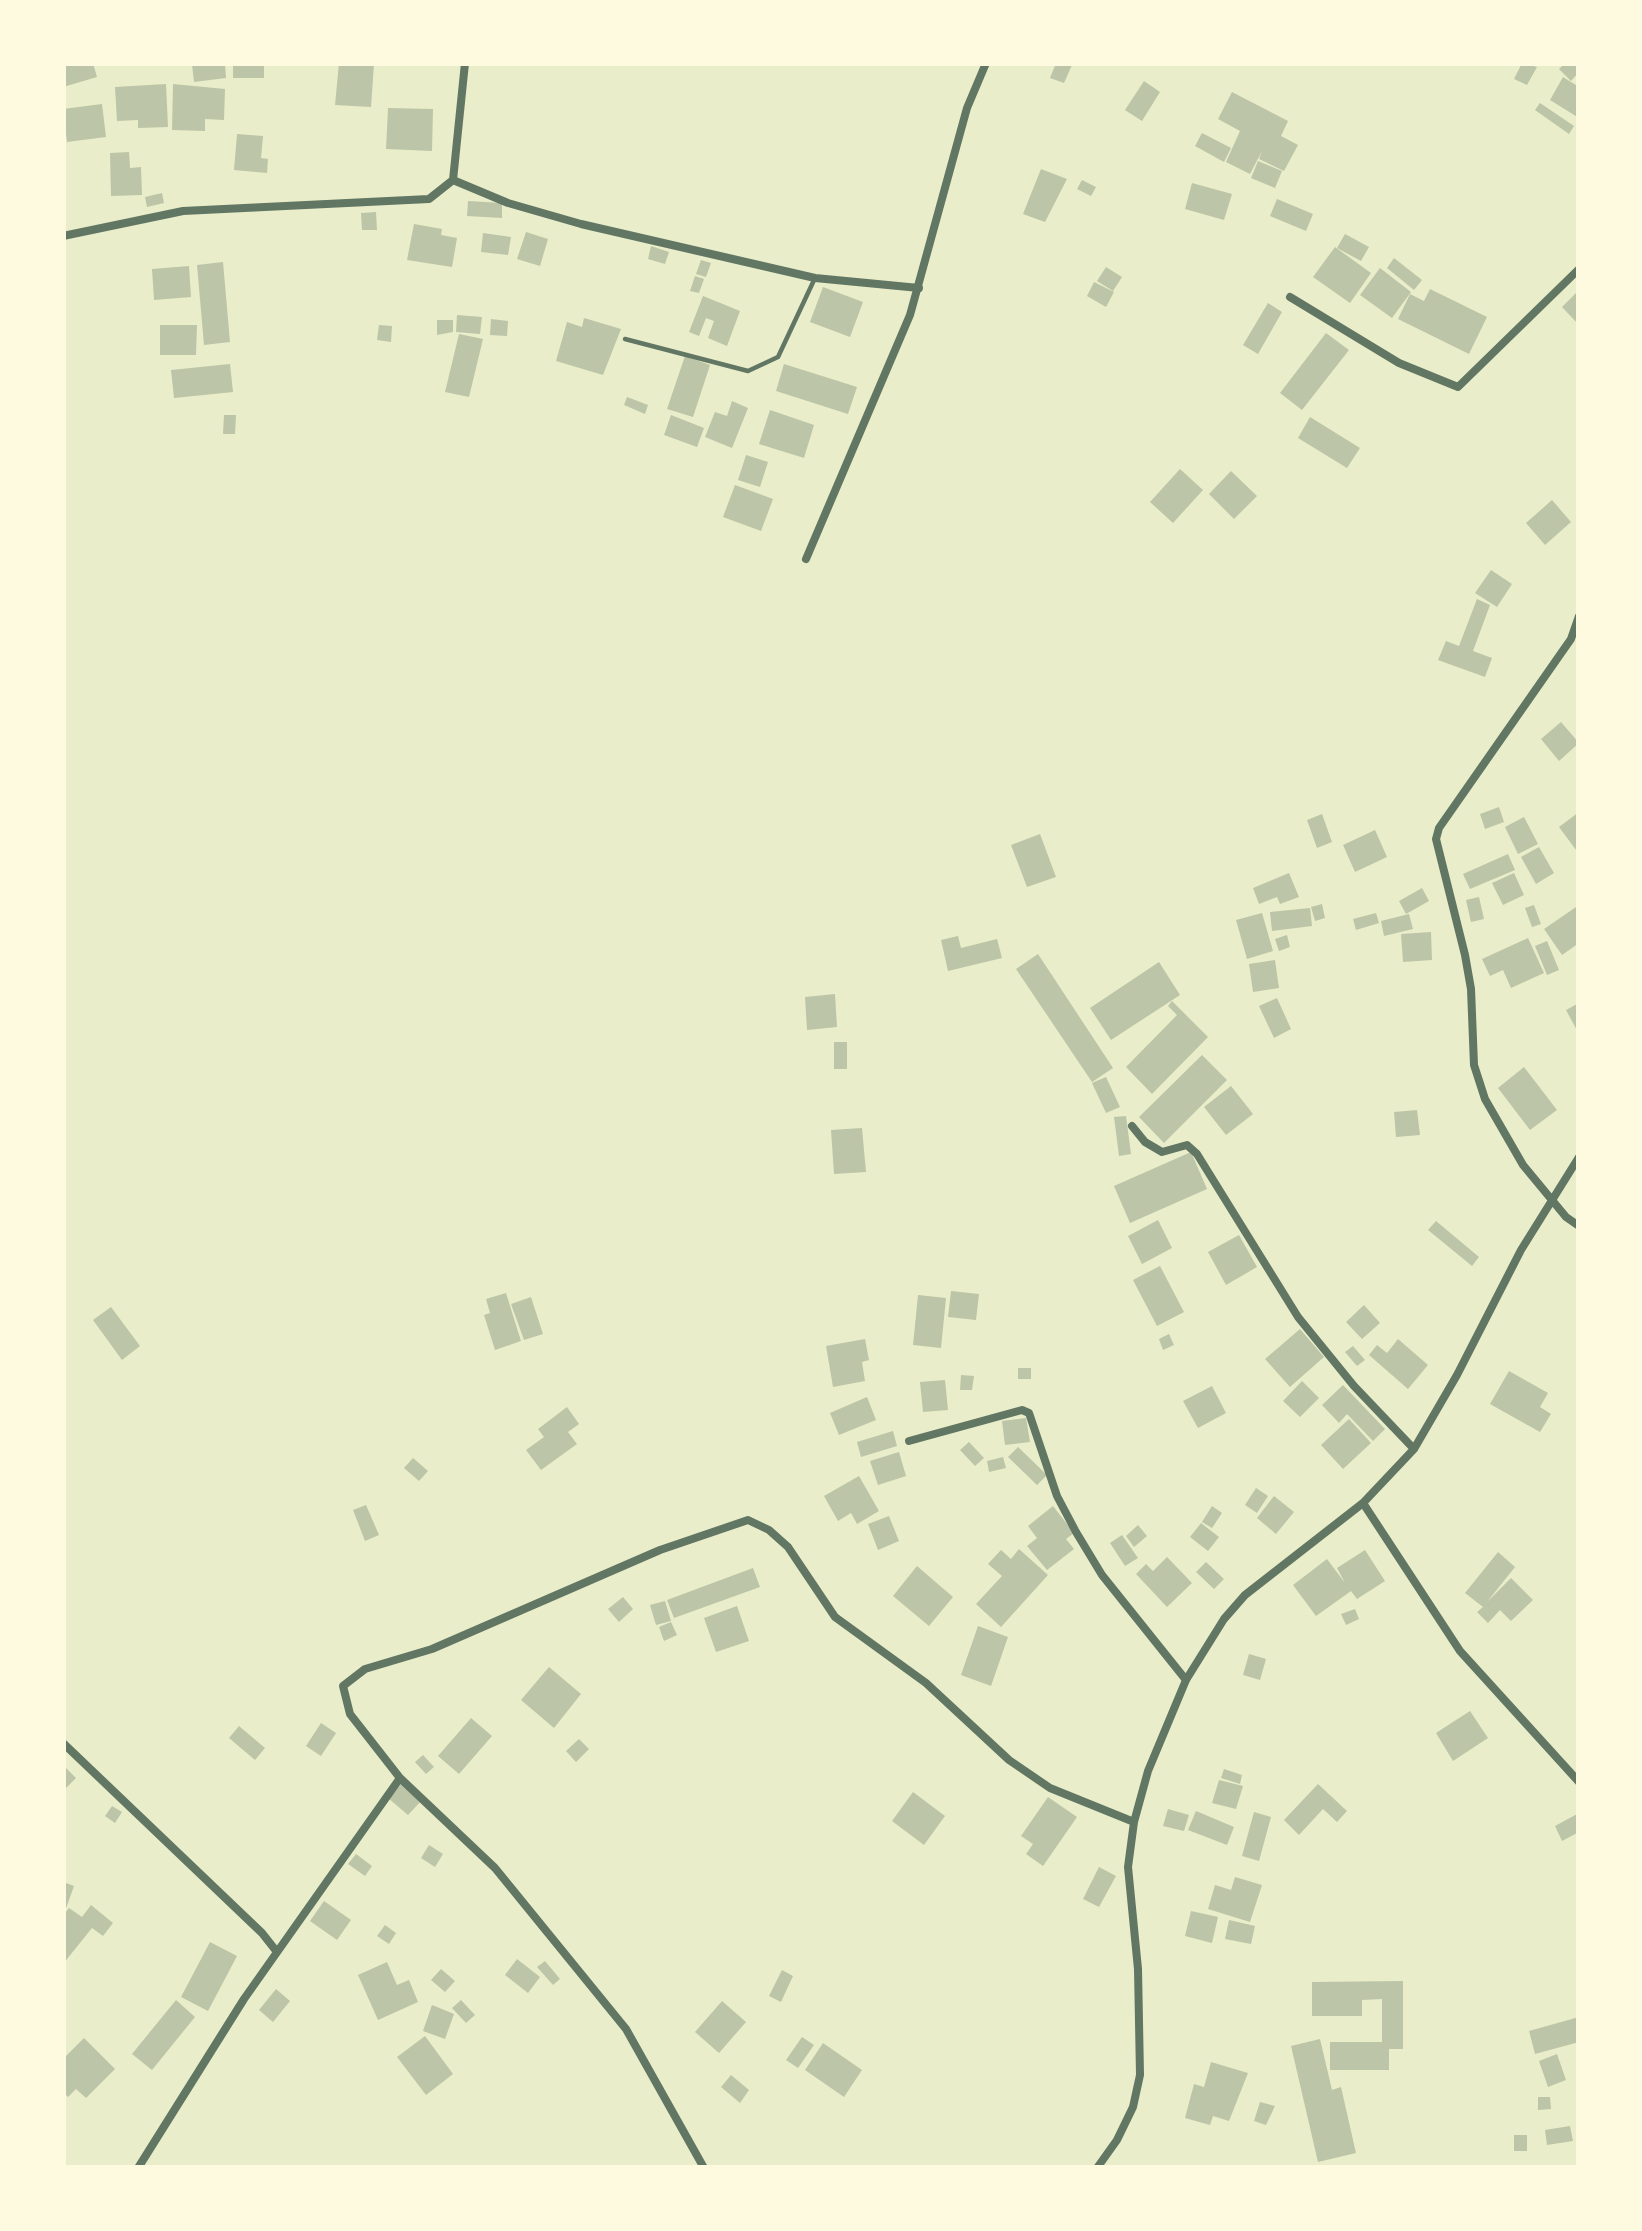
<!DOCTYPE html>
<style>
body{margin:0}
#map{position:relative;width:1642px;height:2231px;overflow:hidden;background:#e9edc9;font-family:"DM Sans",sans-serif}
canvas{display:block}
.frame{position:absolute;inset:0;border:66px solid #fefae0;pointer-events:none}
</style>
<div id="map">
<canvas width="1642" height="2231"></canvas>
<div class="frame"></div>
</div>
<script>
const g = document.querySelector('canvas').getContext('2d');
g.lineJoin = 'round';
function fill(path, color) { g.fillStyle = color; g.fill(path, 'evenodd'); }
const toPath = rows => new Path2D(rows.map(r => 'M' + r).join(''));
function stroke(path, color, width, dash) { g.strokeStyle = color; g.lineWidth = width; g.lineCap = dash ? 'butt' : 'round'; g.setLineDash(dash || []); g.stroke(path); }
const building = toPath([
 [63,63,93,63,97,77,63,87],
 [225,63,226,78,194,82,192,64],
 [233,63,264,63,264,78,233,78],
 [339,63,374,64,371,107,335,105],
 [1056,63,1072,65,1064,83,1050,78],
 [1522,63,1537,67,1527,85,1514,79],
 [1565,63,1579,63,1579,72,1571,81,1559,69],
 [1563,77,1579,87,1579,118,1550,100],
 [1144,81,1160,92,1142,121,1125,110],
 [166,84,168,127,138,128,138,120,117,121,115,87],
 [173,84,225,89,224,120,205,119,205,131,172,130],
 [1232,92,1288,121,1281,136,1298,145,1284,171,1259,159,1262,151,1250,174,1226,162,1240,131,1218,119],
 [1540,103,1574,126,1569,134,1535,110],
 [102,104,106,137,67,142,63,109],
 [388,108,433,109,432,151,386,149],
 [1202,133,1231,148,1224,162,1195,146],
 [237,134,263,136,261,158,268,159,267,173,234,170],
 [129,152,130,168,141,167,142,195,111,196,110,153],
 [1258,161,1282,171,1275,188,1251,178],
 [1041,169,1067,179,1045,222,1023,214],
 [1082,180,1096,187,1091,196,1077,189],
 [1192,183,1232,194,1224,220,1185,209],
 [162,193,164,203,147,207,145,197],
 [1277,199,1313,214,1306,231,1270,216],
 [468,201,502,203,502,218,467,216],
 [376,212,377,230,362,230,361,213],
 [414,224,442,229,441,235,457,238,452,267,407,260],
 [526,232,548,239,540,266,517,259],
 [483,233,511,237,508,255,481,252],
 [1345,234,1369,247,1361,261,1337,248],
 [651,246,669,252,665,264,648,259],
 [1335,247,1371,273,1350,303,1313,277],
 [1394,258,1422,280,1414,290,1387,268],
 [701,260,711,263,706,277,696,274],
 [223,262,230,342,204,345,197,265],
 [189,266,191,297,154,300,152,269],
 [1106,267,1122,277,1113,291,1097,281],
 [1380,268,1411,292,1392,318,1360,295],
 [695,276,704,279,699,293,690,291],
 [1094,282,1114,292,1106,307,1087,296],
 [823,287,863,302,850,337,810,322],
 [1430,289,1487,317,1469,354,1398,319,1410,294,1424,301],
 [1579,290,1579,325,1562,307],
 [703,296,740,311,727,346,708,338,714,321,706,318,699,336,689,332],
 [1268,303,1282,312,1258,354,1243,345],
 [457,315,482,317,480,334,456,332],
 [584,318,621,329,603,375,556,361,567,322,582,327],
 [491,319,508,321,507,336,490,335],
 [437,320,453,320,453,332,437,335],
 [160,325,197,325,196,355,160,355],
 [379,325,392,326,391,342,377,340],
 [1326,333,1349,350,1302,410,1280,393],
 [459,334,483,339,469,397,445,392],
 [685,356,710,365,693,417,667,409],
 [230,364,233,392,174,398,171,370],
 [784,364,857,387,848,414,776,391],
 [627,397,648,405,645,414,624,405],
 [732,401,748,408,732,448,705,437,715,412,727,416],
 [770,410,814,425,804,458,759,444],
 [224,415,236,415,235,434,223,434],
 [671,415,704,428,697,447,664,435],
 [1310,417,1360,448,1347,468,1298,438],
 [746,455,768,462,760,487,738,480],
 [1180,469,1203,490,1173,523,1150,502],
 [1231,471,1257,496,1234,519,1209,494],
 [735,485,773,499,761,531,723,517],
 [1552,500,1571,522,1545,545,1526,523],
 [1491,570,1512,584,1497,607,1475,593],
 [1477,599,1490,605,1473,651,1492,658,1485,677,1438,660,1446,641,1459,646],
 [1561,722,1579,743,1559,761,1541,739],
 [1499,807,1504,822,1485,829,1480,814],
 [1579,812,1579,854,1559,827],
 [1322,814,1332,842,1317,848,1307,820],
 [1524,817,1538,844,1518,854,1505,827],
 [1375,830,1387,857,1355,872,1343,845],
 [1040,834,1056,877,1027,887,1011,845],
 [1539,847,1554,873,1536,884,1521,857],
 [1508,854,1515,870,1470,889,1463,874],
 [1289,873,1299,897,1280,904,1277,897,1259,904,1253,888],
 [1514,873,1524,895,1503,905,1492,883],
 [1422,888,1429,901,1406,914,1399,901],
 [1479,897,1484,919,1471,922,1466,900],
 [1322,904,1325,918,1315,921,1311,907],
 [1534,905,1541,924,1532,927,1525,908],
 [1579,905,1579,943,1562,955,1544,929],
 [1310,908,1312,926,1272,931,1270,912],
 [1262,913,1273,951,1247,959,1236,920],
 [1376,913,1379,923,1356,930,1353,919],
 [1409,914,1413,929,1384,936,1381,921],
 [1431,932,1432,960,1403,962,1401,934],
 [1287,935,1290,947,1279,951,1275,939],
 [958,936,961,948,997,939,1002,958,948,971,941,940],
 [1528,938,1544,973,1511,988,1503,970,1490,976,1482,959],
 [1547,941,1559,970,1547,975,1535,946],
 [1038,954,1113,1068,1092,1082,1016,969],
 [1275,960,1279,988,1253,992,1249,964],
 [1159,962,1180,995,1111,1040,1090,1008],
 [835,994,837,1027,807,1030,805,997],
 [1277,998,1291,1029,1274,1038,1259,1006],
 [1172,1001,1208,1037,1152,1094,1126,1067,1177,1015,1168,1006],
 [1579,1003,1579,1034,1566,1010],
 [834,1042,847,1042,847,1069,834,1069],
 [1202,1055,1227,1080,1164,1143,1139,1117],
 [1524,1067,1557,1110,1530,1130,1498,1088],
 [1106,1077,1120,1107,1106,1113,1092,1083],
 [1231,1086,1253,1114,1226,1135,1204,1107],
 [1417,1110,1420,1135,1396,1137,1394,1112],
 [1126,1116,1131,1154,1119,1156,1114,1117],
 [862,1128,866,1172,834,1174,831,1130],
 [1191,1152,1207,1189,1130,1223,1114,1186],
 [1158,1220,1172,1248,1142,1264,1128,1236],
 [1436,1221,1479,1257,1472,1266,1428,1230],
 [1239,1235,1257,1267,1226,1285,1208,1252],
 [1160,1266,1184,1312,1157,1326,1133,1280],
 [951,1291,979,1294,976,1320,948,1317],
 [506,1293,521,1341,495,1350,484,1315,490,1313,486,1299],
 [918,1295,946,1298,941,1348,913,1345],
 [531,1297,543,1334,524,1340,511,1304],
 [1364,1305,1380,1323,1362,1339,1346,1322],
 [111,1307,140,1346,122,1360,93,1320],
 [1300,1329,1324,1357,1290,1387,1265,1359],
 [1169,1334,1174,1345,1163,1350,1159,1339],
 [865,1339,869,1360,862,1362,865,1381,833,1387,826,1346],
 [1398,1339,1428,1365,1408,1389,1369,1355,1377,1345,1387,1353],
 [1353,1346,1365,1360,1357,1366,1345,1352],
 [1018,1368,1031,1368,1031,1379,1018,1379],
 [1509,1371,1548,1393,1540,1407,1551,1414,1540,1432,1490,1404],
 [961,1375,974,1376,972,1390,960,1390],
 [945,1380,948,1410,923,1412,920,1382],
 [1302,1381,1319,1398,1300,1417,1283,1401],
 [1343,1385,1385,1429,1373,1441,1347,1414,1339,1423,1322,1405],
 [1212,1386,1226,1413,1198,1428,1183,1401],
 [867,1397,876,1420,839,1435,830,1413],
 [567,1407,579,1424,568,1432,577,1444,541,1470,526,1450,544,1437,538,1429],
 [1026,1418,1030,1442,1005,1445,1002,1421],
 [1349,1419,1371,1443,1343,1469,1321,1445],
 [893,1431,897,1446,861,1457,857,1442],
 [969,1442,984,1458,975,1466,960,1450],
 [1018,1447,1047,1475,1037,1485,1008,1457],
 [899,1452,906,1476,878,1485,870,1461],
 [1003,1457,1006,1468,989,1472,987,1461],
 [413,1458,428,1471,419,1481,404,1468],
 [859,1476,879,1511,857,1524,851,1513,838,1521,824,1496],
 [1256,1488,1268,1496,1257,1513,1245,1505],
 [1274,1496,1294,1512,1276,1534,1257,1518],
 [366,1505,379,1535,365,1541,353,1510],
 [1053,1506,1074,1533,1066,1539,1074,1549,1047,1570,1027,1546,1037,1538,1028,1526],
 [1212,1506,1222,1513,1212,1528,1202,1522],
 [889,1516,899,1541,878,1550,868,1524],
 [1201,1523,1219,1537,1208,1551,1190,1537],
 [1138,1525,1147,1536,1134,1547,1126,1536],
 [1122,1535,1138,1558,1125,1566,1110,1543],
 [1019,1549,1048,1575,1001,1627,976,1604,1002,1576,988,1564,1001,1550,1011,1559],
 [1365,1550,1385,1581,1357,1599,1351,1591,1316,1616,1293,1585,1327,1559,1345,1583,1337,1568],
 [1498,1552,1515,1567,1487,1602,1511,1578,1533,1600,1511,1621,1500,1610,1488,1623,1477,1612,1483,1607,1465,1593],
 [1167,1557,1192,1583,1167,1607,1136,1574,1146,1564,1153,1571],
 [1206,1562,1224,1579,1214,1589,1196,1572],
 [917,1566,953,1597,929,1626,893,1596],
 [753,1568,760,1587,674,1618,667,1600],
 [623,1597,633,1609,619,1622,608,1609],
 [665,1601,671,1621,656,1625,650,1605],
 [737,1606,749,1641,716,1652,704,1618],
 [1355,1609,1359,1619,1346,1625,1341,1614],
 [671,1622,677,1635,664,1641,659,1627],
 [978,1626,1008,1637,991,1686,961,1675],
 [1249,1654,1266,1659,1260,1680,1243,1675],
 [549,1667,581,1694,554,1728,521,1700],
 [1470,1711,1488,1738,1453,1761,1436,1733],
 [471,1718,492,1736,459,1774,438,1756],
 [321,1723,336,1733,321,1756,306,1746],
 [239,1726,265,1748,255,1760,229,1738],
 [579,1739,589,1749,576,1762,566,1751],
 [423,1755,434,1767,426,1774,415,1762],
 [63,1765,76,1778,63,1791],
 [1224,1769,1242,1775,1240,1784,1221,1778],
 [1219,1780,1243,1786,1236,1809,1212,1803],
 [402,1783,422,1800,408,1815,388,1798],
 [1318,1784,1347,1811,1337,1822,1323,1809,1299,1835,1284,1820],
 [913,1792,945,1816,924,1845,892,1821],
 [1048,1797,1077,1817,1043,1866,1026,1854,1033,1844,1021,1836],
 [112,1806,122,1812,115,1823,105,1816],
 [1168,1809,1189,1815,1184,1831,1163,1826],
 [1196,1811,1234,1827,1227,1845,1188,1830],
 [1254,1812,1271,1817,1259,1861,1242,1856],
 [1579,1813,1579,1832,1562,1841,1555,1826],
 [429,1845,443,1854,435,1867,421,1858],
 [356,1854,372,1866,365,1876,348,1864],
 [1099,1867,1116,1876,1099,1907,1083,1899],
 [1235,1877,1262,1885,1250,1922,1208,1909,1215,1885,1231,1890],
 [63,1882,74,1886,64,1914,69,1908,82,1917,91,1905,113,1923,103,1936,92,1928,63,1964],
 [324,1901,351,1920,337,1940,310,1921],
 [1191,1911,1218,1917,1212,1943,1185,1936],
 [1229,1920,1255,1926,1251,1944,1225,1939],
 [385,1925,396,1933,389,1944,377,1936],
 [210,1942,237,1956,208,2011,181,1997],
 [517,1959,540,1977,528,1993,505,1975],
 [545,1961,560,1979,553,1985,537,1967],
 [387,1962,397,1985,409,1980,418,2002,378,2020,358,1975],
 [441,1969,455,1981,445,1992,431,1980],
 [782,1970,793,1976,781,2002,769,1996],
 [1403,1981,1403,2049,1389,2049,1389,2070,1330,2070,1330,2042,1382,2042,1382,1999,1362,2000,1362,2016,1312,2016,1312,1982],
 [276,1989,290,2001,273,2022,259,2010],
 [176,2000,195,2017,152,2070,132,2054],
 [461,2000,475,2015,466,2023,452,2008],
 [722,2001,746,2022,719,2053,695,2032],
 [432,2005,454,2014,445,2039,423,2031],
 [1579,2017,1579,2042,1535,2054,1529,2031],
 [425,2036,453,2074,426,2095,397,2057],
 [802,2037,814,2045,798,2068,786,2060],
 [84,2038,115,2069,86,2098,76,2089,68,2097,63,2092,63,2059],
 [1320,2039,1332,2090,1341,2087,1356,2153,1318,2162,1291,2046],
 [823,2043,862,2070,844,2097,805,2070],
 [1557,2054,1566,2080,1548,2087,1539,2061],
 [1211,2062,1248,2073,1229,2121,1213,2116,1210,2125,1185,2118,1194,2084,1204,2087],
 [731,2075,749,2090,740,2103,721,2087],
 [1538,2097,1550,2097,1551,2109,1538,2110],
 [1260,2102,1275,2106,1266,2125,1254,2121],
 [1570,2126,1573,2141,1547,2145,1545,2130],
 [1514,2135,1527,2135,1527,2151,1514,2151]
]);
const service = toPath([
 [625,339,748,371,778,357,815,278]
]);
const minor = toPath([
 [453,180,508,203,581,224,815,278,919,288],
 [63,236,183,211,429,199,453,180,465,63],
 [1290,297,1399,363,1458,387,1579,269],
 [806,559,910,315,967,108,986,63],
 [1579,616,1571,639,1439,828,1436,839,1465,955,1471,989,1474,1065,1485,1099,1523,1165,1566,1217,1579,1226],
 [1132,1126,1145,1142,1162,1152,1187,1145,1197,1154,1298,1317,1354,1386,1414,1449],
 [909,1441,1022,1410,1029,1413,1057,1496,1076,1532,1102,1575,1186,1680],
 [1363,1503,1460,1651,1579,1782],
 [63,1743,262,1933,277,1952],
 [138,2168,244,1999,400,1778],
 [704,2168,626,2029,495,1868,400,1778,350,1714,343,1686,365,1669,432,1649,660,1550,748,1520,769,1530,788,1547,835,1617,926,1683,1009,1760,1050,1788,1134,1822],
 [1097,2168,1117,2140,1133,2107,1140,2075,1138,1969,1128,1867,1134,1822,1148,1771,1186,1680,1224,1619,1245,1595,1363,1503,1414,1449,1457,1375,1521,1250,1579,1157]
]);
fill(building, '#bcc5a7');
stroke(service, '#617663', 4.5);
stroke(minor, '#617663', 8);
</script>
